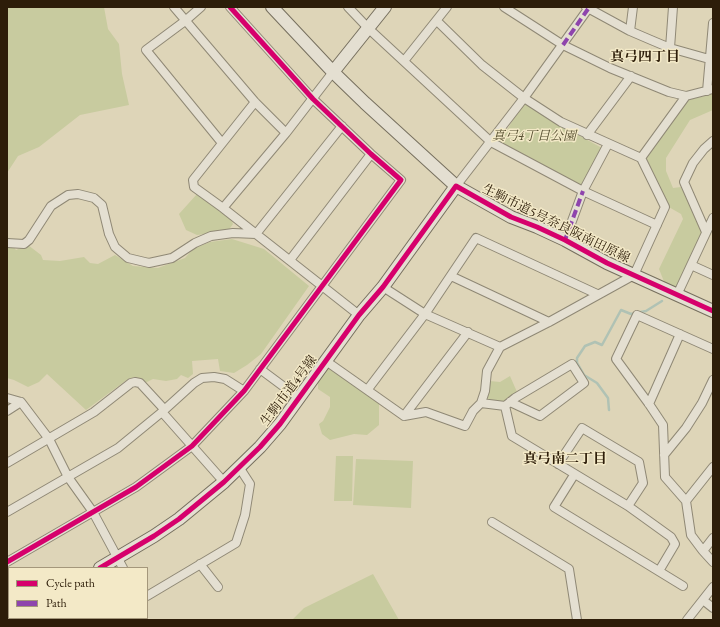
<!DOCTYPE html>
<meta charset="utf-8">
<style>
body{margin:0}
#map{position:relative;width:720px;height:627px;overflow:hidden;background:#ded5b8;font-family:"EB Garamond",serif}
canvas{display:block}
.frame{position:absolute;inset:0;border:8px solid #2d1d09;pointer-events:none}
.legend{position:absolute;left:8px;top:567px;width:140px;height:52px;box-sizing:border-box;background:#f3e9c7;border:1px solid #a4977b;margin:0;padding:5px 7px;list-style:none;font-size:12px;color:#2d1d09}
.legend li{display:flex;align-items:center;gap:8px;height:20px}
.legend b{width:20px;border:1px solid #a4977b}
</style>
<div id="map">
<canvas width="720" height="627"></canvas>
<div class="frame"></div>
<ul class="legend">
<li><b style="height:5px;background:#d6006c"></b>Cycle path</li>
<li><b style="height:5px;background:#8e44ad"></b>Path</li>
</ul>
</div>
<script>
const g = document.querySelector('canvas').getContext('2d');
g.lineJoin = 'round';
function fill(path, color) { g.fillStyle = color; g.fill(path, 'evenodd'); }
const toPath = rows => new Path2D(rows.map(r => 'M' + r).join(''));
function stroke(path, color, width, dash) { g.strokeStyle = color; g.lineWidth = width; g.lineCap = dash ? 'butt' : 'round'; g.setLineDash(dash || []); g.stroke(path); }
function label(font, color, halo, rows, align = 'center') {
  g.font = font + ' "EB Garamond","Noto Serif JP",serif'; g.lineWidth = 3; g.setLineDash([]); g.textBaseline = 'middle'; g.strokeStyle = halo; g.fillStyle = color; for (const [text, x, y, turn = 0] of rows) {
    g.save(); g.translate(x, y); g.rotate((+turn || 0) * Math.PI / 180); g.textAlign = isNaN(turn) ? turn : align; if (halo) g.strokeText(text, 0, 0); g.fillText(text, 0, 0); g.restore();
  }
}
const green = toPath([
 [7,7,104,7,108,29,119,44,122,74,129,105,80,115,39,147,18,156,7,173],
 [713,94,713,110,690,120,666,158,666,171,673,188,681,187,703,229,678,286,674,288,665,284,659,269,683,219,681,214,667,206,646,161,646,154,688,100],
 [524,101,560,125,602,148,583,183,579,185,538,164,500,142],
 [197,194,231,219,233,224,228,231,197,235,186,230,179,214],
 [232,239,264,249,309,286,261,354,247,365,234,373,220,371,218,359,192,361,193,374,188,378,181,375,177,379,166,381,153,379,145,383,142,379,136,377,128,379,86,410,47,374,39,382,28,387,14,380,7,378,7,246,13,246,16,250,28,245,41,255,43,260,60,261,84,257,90,263,98,264,115,255,133,266,158,268,185,258,193,249,210,242],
 [330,366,379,402,379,425,367,435,354,434,330,440,322,434,319,424,323,421,330,407,330,397,318,389,318,382],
 [510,376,517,392,506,403,485,399,490,381,500,382],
 [336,456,353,456,352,501,334,501],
 [356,459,413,461,411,508,353,505],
 [373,574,399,620,292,620,304,608]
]);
const stream = toPath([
 [609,410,608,398,597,383,584,375,577,363,577,358,585,346,595,342,602,345,621,310,631,314,646,311,662,301]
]);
const street = toPath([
 [174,7,255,102,286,133],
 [201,7,185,21,146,50,222,143],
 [348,7,369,29,491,142,583,191,657,225],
 [504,7,563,45,610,68,669,92,686,96],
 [586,7,630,31,651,40,670,48,709,59],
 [437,21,482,65,524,98,561,122,641,158],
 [630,31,633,7],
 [670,48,673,7],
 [404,61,447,7],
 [707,91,713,23],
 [255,102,193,180,194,187,223,208,359,315],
 [587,135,631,76],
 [456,186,524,98,588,9],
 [223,208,286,133,333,72],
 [706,232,684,182,693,163,704,149,713,141],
 [565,240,583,191,608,144],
 [7,243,24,244,29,240,51,206,68,195,78,194,94,198,102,205,109,234,115,247,128,258,149,263,172,258,195,243,211,236,233,233,256,234,342,126],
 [290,260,371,154],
 [691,265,713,275],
 [451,276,549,322],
 [383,287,425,314,500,347,549,322,634,275,665,207,641,158,686,96,713,89],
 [677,295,713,218],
 [326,361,404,416,426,412,465,426,473,411,481,403,485,391,487,371,500,347],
 [260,369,299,398],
 [368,389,425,314,476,238,597,294],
 [7,398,21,402,49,439,68,477,93,512,123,568],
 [481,403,505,406,515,398,572,364,584,383,540,416,510,402],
 [649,404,680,334],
 [505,406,512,436,628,506,671,537,675,544,659,571],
 [7,411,21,402],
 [162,412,224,482],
 [404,416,468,332],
 [664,455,686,428,702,403,713,380],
 [7,463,94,412,131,383,135,382,140,383,164,409],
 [558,464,582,428,639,462,643,483,628,506],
 [574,475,554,507,683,586],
 [686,501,713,467],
 [7,512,118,448,162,412,194,383,202,378,214,377,225,379,244,391],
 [492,522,569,569,577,620],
 [713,538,703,551,713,562],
 [703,551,691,535,686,501,665,477,663,425,649,404,616,359,637,315,713,349],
 [7,562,136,487,192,446,244,391,401,180,371,154,313,99,230,7],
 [200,564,218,587],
 [147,596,236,543,245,515,250,484,239,467],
 [703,600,713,608],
 [105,620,108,618],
 [687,620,713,587]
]);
const secondary = toPath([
 [272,7,333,72,365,103,456,186,511,217,537,227,565,240,607,263,713,311],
 [333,72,385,7],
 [100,568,154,536,179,519,224,482,260,447,280,424,359,315,383,287,456,186],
 [12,620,15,618]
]);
const quiet = toPath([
 [563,45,588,9],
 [565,240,583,191]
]);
const cycleway = toPath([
 [7,562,136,487,192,446,244,391,401,180,371,154,313,99,230,7],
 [100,568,154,536,179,519,224,482,260,447,280,424,359,315,383,287,456,186,511,217,537,227,565,240,607,263,713,311]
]);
const parkNames = [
 ["真弓4丁目公園",534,136]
];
const streetNames = [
 ["生駒市道5号奈良阪南田原線",556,224,26],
 ["生駒市道4号線",289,391,-53]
];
const neighbourhoodNames = [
 ["真弓四丁目",645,57],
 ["真弓南二丁目",565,459]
];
fill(green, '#c8cb9f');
stroke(stream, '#b0c2b4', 2.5);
stroke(street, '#8f8875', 10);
stroke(secondary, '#766f5e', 14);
stroke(street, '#e4dfd1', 8);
stroke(secondary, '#e4dfd1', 12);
stroke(quiet, '#8e44ad', 4, [8, 4]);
stroke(cycleway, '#d6006c', 5);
label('italic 13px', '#564f30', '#f3e9c7', parkNames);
label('13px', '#2d1d09', '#f3e9c7', streetNames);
label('bold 14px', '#2d1d09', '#f3e9c7', neighbourhoodNames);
</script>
